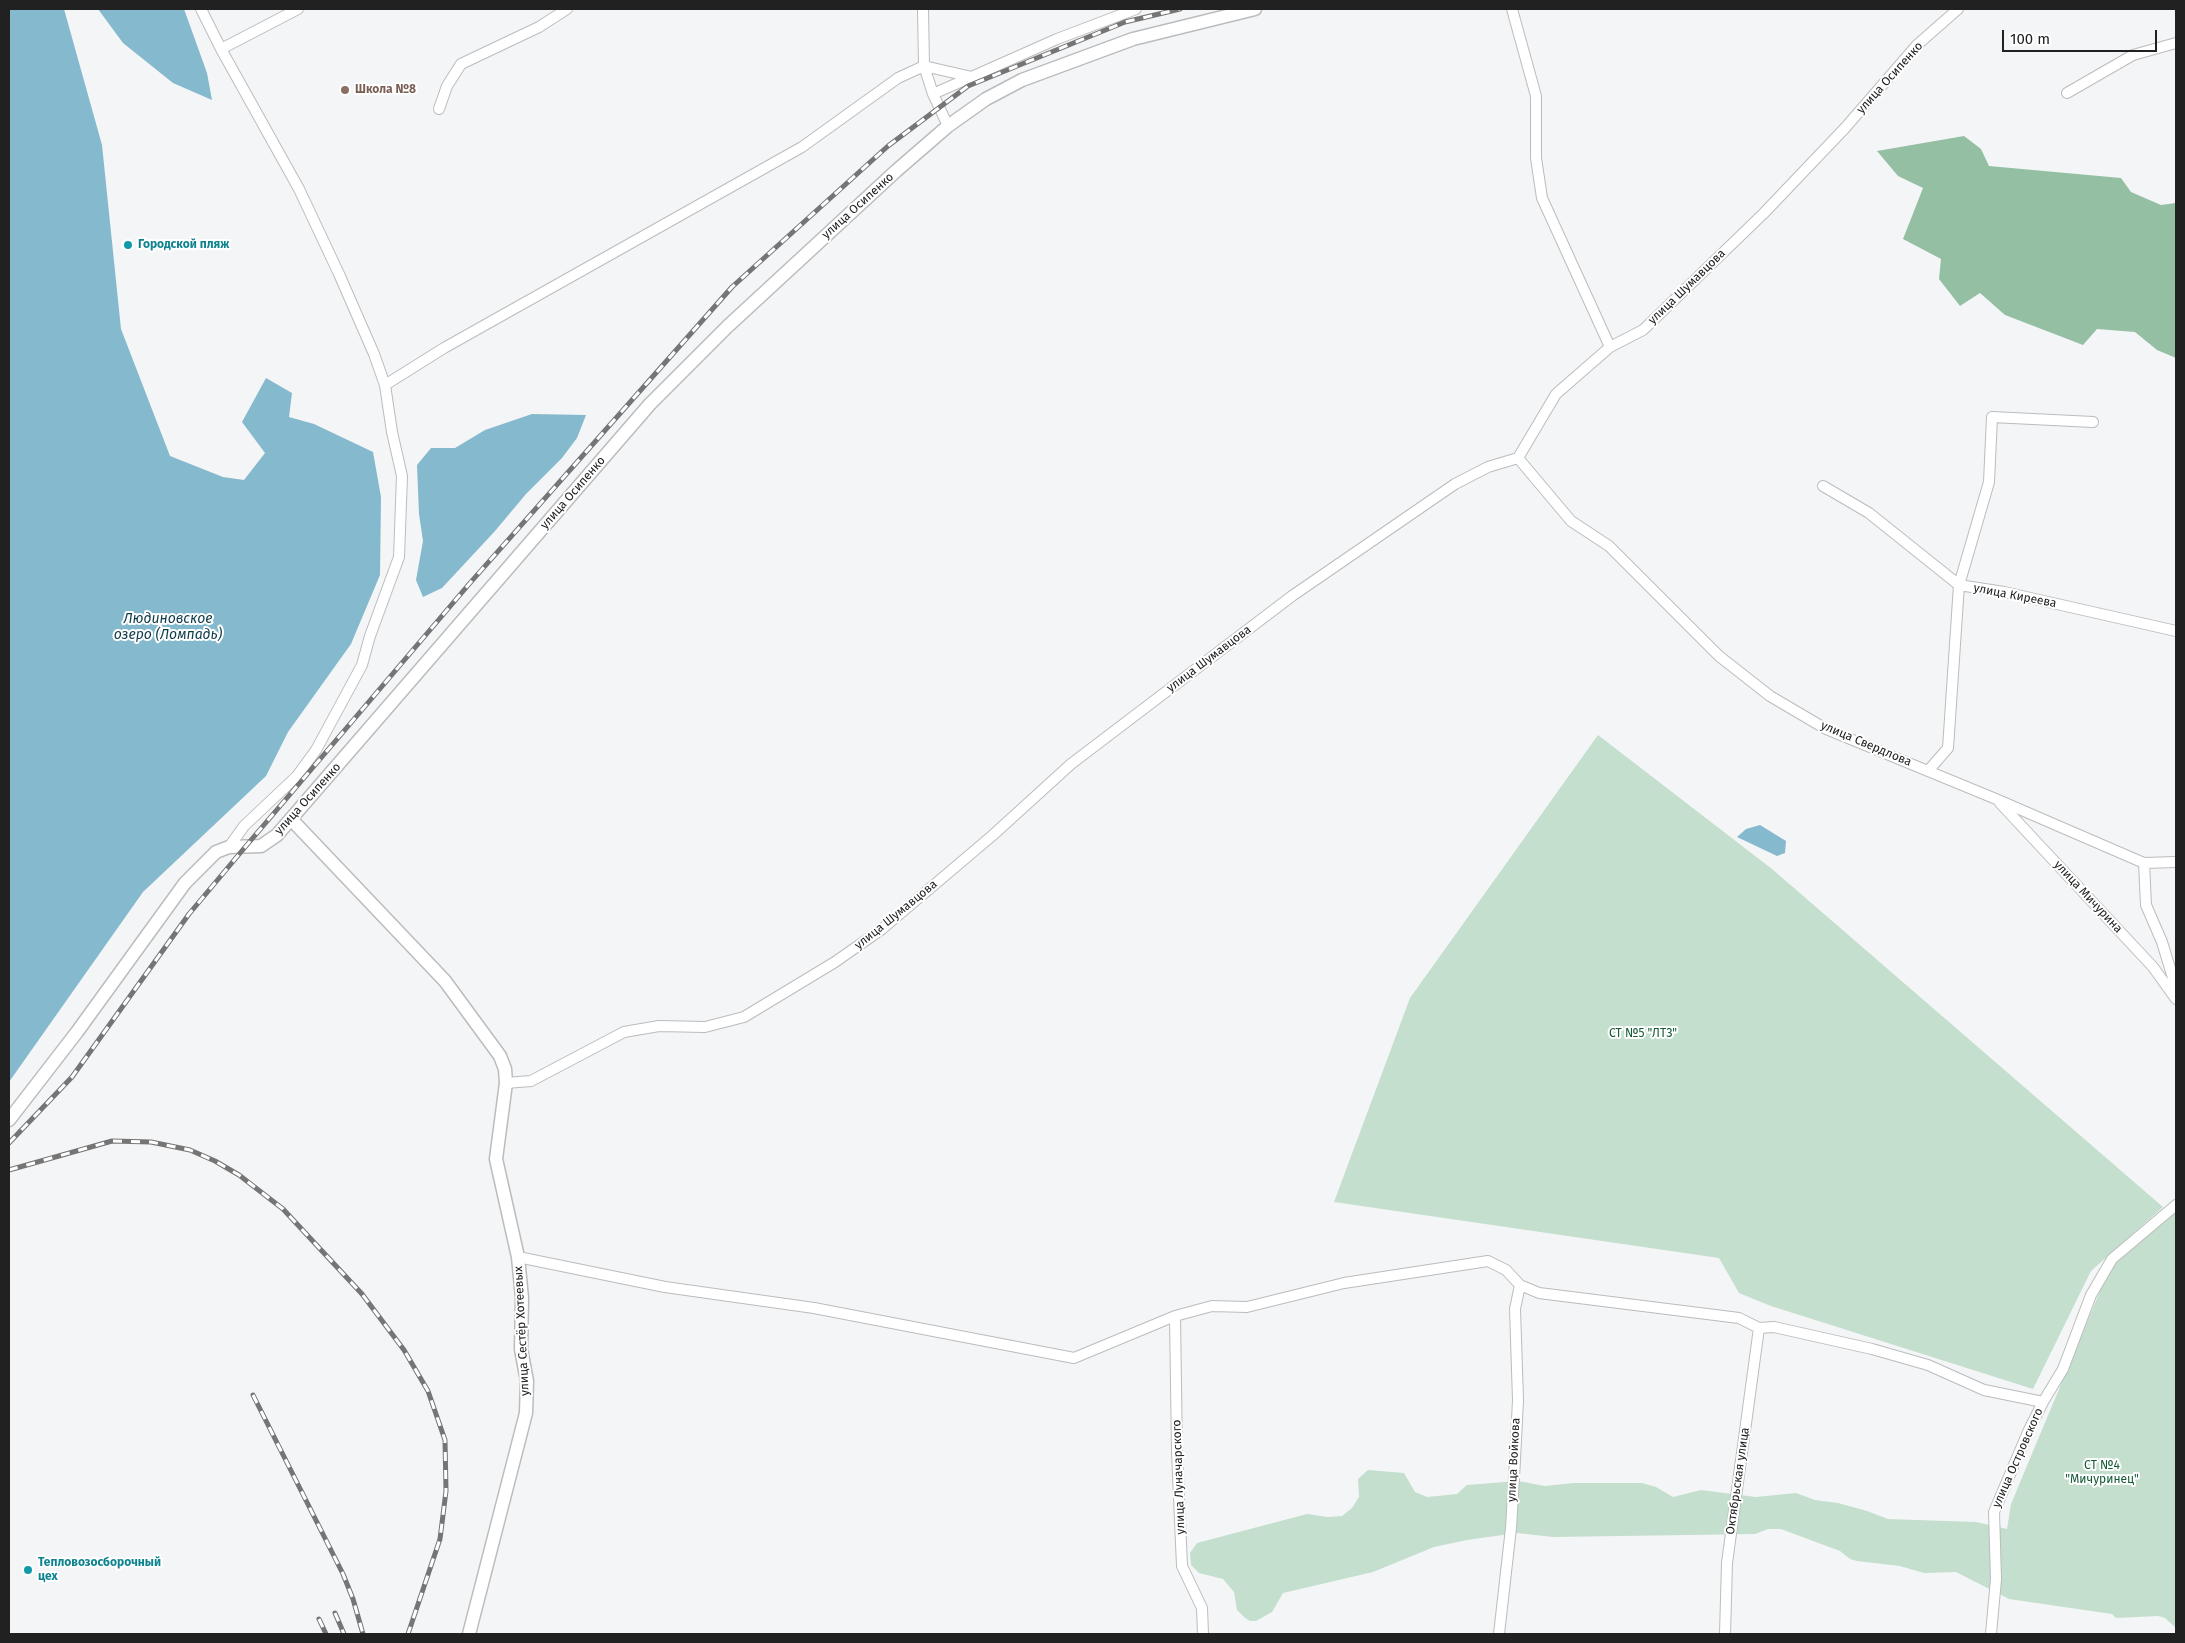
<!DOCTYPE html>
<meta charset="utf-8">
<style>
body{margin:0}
#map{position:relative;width:2185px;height:1643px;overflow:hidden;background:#f4f5f7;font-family:"Fira Sans",sans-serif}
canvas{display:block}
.frame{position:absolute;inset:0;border:10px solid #212122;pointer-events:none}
.scale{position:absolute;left:2002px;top:30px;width:155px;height:22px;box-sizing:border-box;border:2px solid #212122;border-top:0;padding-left:6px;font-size:15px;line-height:18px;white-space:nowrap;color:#212122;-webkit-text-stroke:4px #fff;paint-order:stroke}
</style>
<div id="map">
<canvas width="2185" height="1643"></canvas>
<div class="frame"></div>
<div class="scale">100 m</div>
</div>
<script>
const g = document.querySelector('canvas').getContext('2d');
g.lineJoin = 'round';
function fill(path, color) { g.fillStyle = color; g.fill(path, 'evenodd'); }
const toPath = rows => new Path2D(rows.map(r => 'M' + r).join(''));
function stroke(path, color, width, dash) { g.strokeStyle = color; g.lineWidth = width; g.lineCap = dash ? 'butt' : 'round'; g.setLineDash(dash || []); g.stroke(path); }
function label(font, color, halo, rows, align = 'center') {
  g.font = font + ' "Fira Sans",sans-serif'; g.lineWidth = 4; g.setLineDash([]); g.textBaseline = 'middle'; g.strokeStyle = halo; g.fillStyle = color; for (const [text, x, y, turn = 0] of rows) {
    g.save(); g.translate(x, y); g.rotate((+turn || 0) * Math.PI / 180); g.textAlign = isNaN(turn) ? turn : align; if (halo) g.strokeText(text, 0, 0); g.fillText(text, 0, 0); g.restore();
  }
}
const green = toPath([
 [1598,735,1772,869,2163,1207,2091,1271,2033,1389,1771,1306,1739,1293,1719,1258,1334,1202,1410,998],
 [2176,1207,2176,1628,2165,1618,2158,1616,2116,1618,2112,1614,2009,1599,1956,1572,1924,1573,1900,1566,1857,1561,1850,1559,1840,1551,1781,1529,1768,1529,1755,1534,1553,1537,1517,1533,1467,1540,1434,1547,1373,1572,1283,1593,1272,1612,1256,1621,1250,1621,1245,1618,1237,1610,1234,1592,1223,1579,1199,1573,1191,1565,1190,1553,1197,1543,1307,1514,1328,1517,1342,1516,1352,1508,1359,1497,1358,1479,1368,1470,1404,1473,1415,1492,1427,1497,1457,1494,1467,1485,1518,1481,1545,1486,1574,1483,1642,1483,1656,1487,1673,1497,1701,1490,1756,1497,1796,1493,1815,1500,1838,1503,1867,1511,1888,1519,1976,1522,2007,1529,2011,1504,2110,1267]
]);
const forest = toPath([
 [1964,136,1981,149,1989,166,2121,178,2131,192,2161,205,2176,203,2176,358,2157,350,2135,332,2097,329,2083,345,2005,315,1980,293,1960,306,1939,279,1941,259,1903,239,1923,188,1898,176,1877,151]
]);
const water = toPath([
 [9,9,64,9,102,145,121,329,170,456,223,477,244,480,265,453,242,422,266,378,292,393,289,417,314,424,373,452,381,497,380,575,351,644,288,732,266,776,143,892,9,1082],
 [98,9,184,9,207,73,212,100,173,83,123,43],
 [532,414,586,415,577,438,562,458,526,494,495,531,442,588,423,597,416,580,423,541,419,514,417,465,431,448,455,448,485,430],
 [1760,825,1786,841,1785,853,1777,856,1737,837,1746,829]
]);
const minor = toPath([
 [201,9,221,49,299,189,339,274,374,354,385,385,392,432,402,476,399,557,370,636,362,665,316,750,297,776,244,826,229,847],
 [923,9,924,66,933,94,948,126],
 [1512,9,1536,96,1536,158,1542,198,1610,347],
 [221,49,298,9],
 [2067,93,2133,55,2176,43],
 [933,94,1057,39,1136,9],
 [439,109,447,86,461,64,539,27,567,9],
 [385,385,444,348,802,147,898,78,924,66,972,77],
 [1518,458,1571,521,1609,546,1719,656,1770,696,1826,729,1996,799,2144,863,2176,862],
 [1823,486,1869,513,1959,585,2004,592,2176,631],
 [1928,771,1948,748,1959,585,1989,482,1992,417,2093,422],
 [2000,803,2153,967,2176,999],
 [2144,863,2146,905,2162,942,2176,988],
 [506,1083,531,1081,624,1032,659,1026,705,1027,744,1017,835,962,882,929,993,835,1071,764,1292,596,1455,484,1488,467,1518,458,1556,394,1610,347,1643,330,1764,213,1845,128,1917,45,1958,9],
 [518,1257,665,1287,814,1308,1074,1358,1175,1316,1212,1306,1247,1307,1344,1283,1488,1261,1506,1270,1520,1285,1539,1293,1739,1318,1759,1328,1774,1327,1872,1349,1928,1365,1984,1390,2043,1402],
 [1175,1316,1177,1452,1182,1566,1202,1608,1203,1634],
 [1499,1634,1511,1528,1515,1460,1518,1400,1515,1309,1520,1285],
 [1725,1634,1727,1563,1759,1328],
 [1991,1634,1996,1579,1994,1512,2028,1432,2043,1402,2063,1369,2091,1295,2112,1259,2176,1205]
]);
const tertiary = toPath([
 [291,819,445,981,500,1056,505,1069,506,1083,496,1159,518,1257,522,1298,521,1349,527,1381,526,1413,469,1634],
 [9,1120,77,1032,185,883,216,852,229,847,261,846,277,835,650,404,727,327,896,171,948,126,986,99,1022,80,1133,39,1255,9]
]);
const rail = toPath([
 [9,1143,72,1077,189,914,246,846,470,583,732,287,888,146,968,86,1125,22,1180,9],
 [9,1170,112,1141,151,1142,190,1150,215,1161,239,1175,283,1209,362,1294,404,1350,428,1391,445,1440,446,1491,440,1539,408,1634],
 [253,1395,343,1574,353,1599,363,1634],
 [335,1613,344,1634],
 [319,1619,326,1634]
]);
const markers = [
 [345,90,5,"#8d6e63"],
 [128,245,5,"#0f9aa8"],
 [28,1570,5,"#0f9aa8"]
];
const streetNames = [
 ["улица Осипенко",1890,78,-48],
 ["улица Осипенко",858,206,-42],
 ["улица Шумавцова",1687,287,-44],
 ["улица Осипенко",573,493,-49],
 ["улица Киреева",2015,596,11],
 ["улица Шумавцова",1209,659,-37],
 ["улица Свердлова",1866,744,23],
 ["улица Осипенко",308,799,-48],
 ["улица Мичурина",2088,897,47],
 ["улица Шумавцова",896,915,-39],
 ["улица Сестёр Хотеевых",522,1331,-93],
 ["улица Островского",2018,1458,-66],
 ["улица Войкова",1514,1460,-87],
 ["улица Луначарского",1179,1477,-92],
 ["Октябрьская улица",1738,1481,-82]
];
const educationNames = [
 ["Школа №8",355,90]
];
const cultureNames = [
 ["Городской пляж",138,245],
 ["Тепловозосборочный",38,1563],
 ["цех",38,1577]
];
const parkNames = [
 ["СТ №5 \"ЛТЗ\"",1643,1034],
 ["СТ №4",2102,1466],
 ["\"Мичуринец\"",2102,1480]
];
const waterNames = [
 ["Людиновское",168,619],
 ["озеро (Ломпадь)",168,635]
];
fill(green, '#c4dfcd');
fill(forest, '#94bfa3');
fill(water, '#85b9cd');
stroke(minor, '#bbbcbd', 12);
stroke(tertiary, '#bbbcbd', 15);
stroke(minor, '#fff', 10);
stroke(tertiary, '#fff', 12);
stroke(rail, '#757576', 5);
stroke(rail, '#fff', 3, [9]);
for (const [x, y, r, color] of markers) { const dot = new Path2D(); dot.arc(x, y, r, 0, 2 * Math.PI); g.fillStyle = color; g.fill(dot); stroke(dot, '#fff', 2); }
label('12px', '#212122', '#fff', streetNames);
label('bold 12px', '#785e54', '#fff', educationNames, 'left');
label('bold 12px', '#0d838f', '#fff', cultureNames, 'left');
label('12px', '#145a36', '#fff', parkNames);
label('italic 14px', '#0c3b4a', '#fff', waterNames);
</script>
